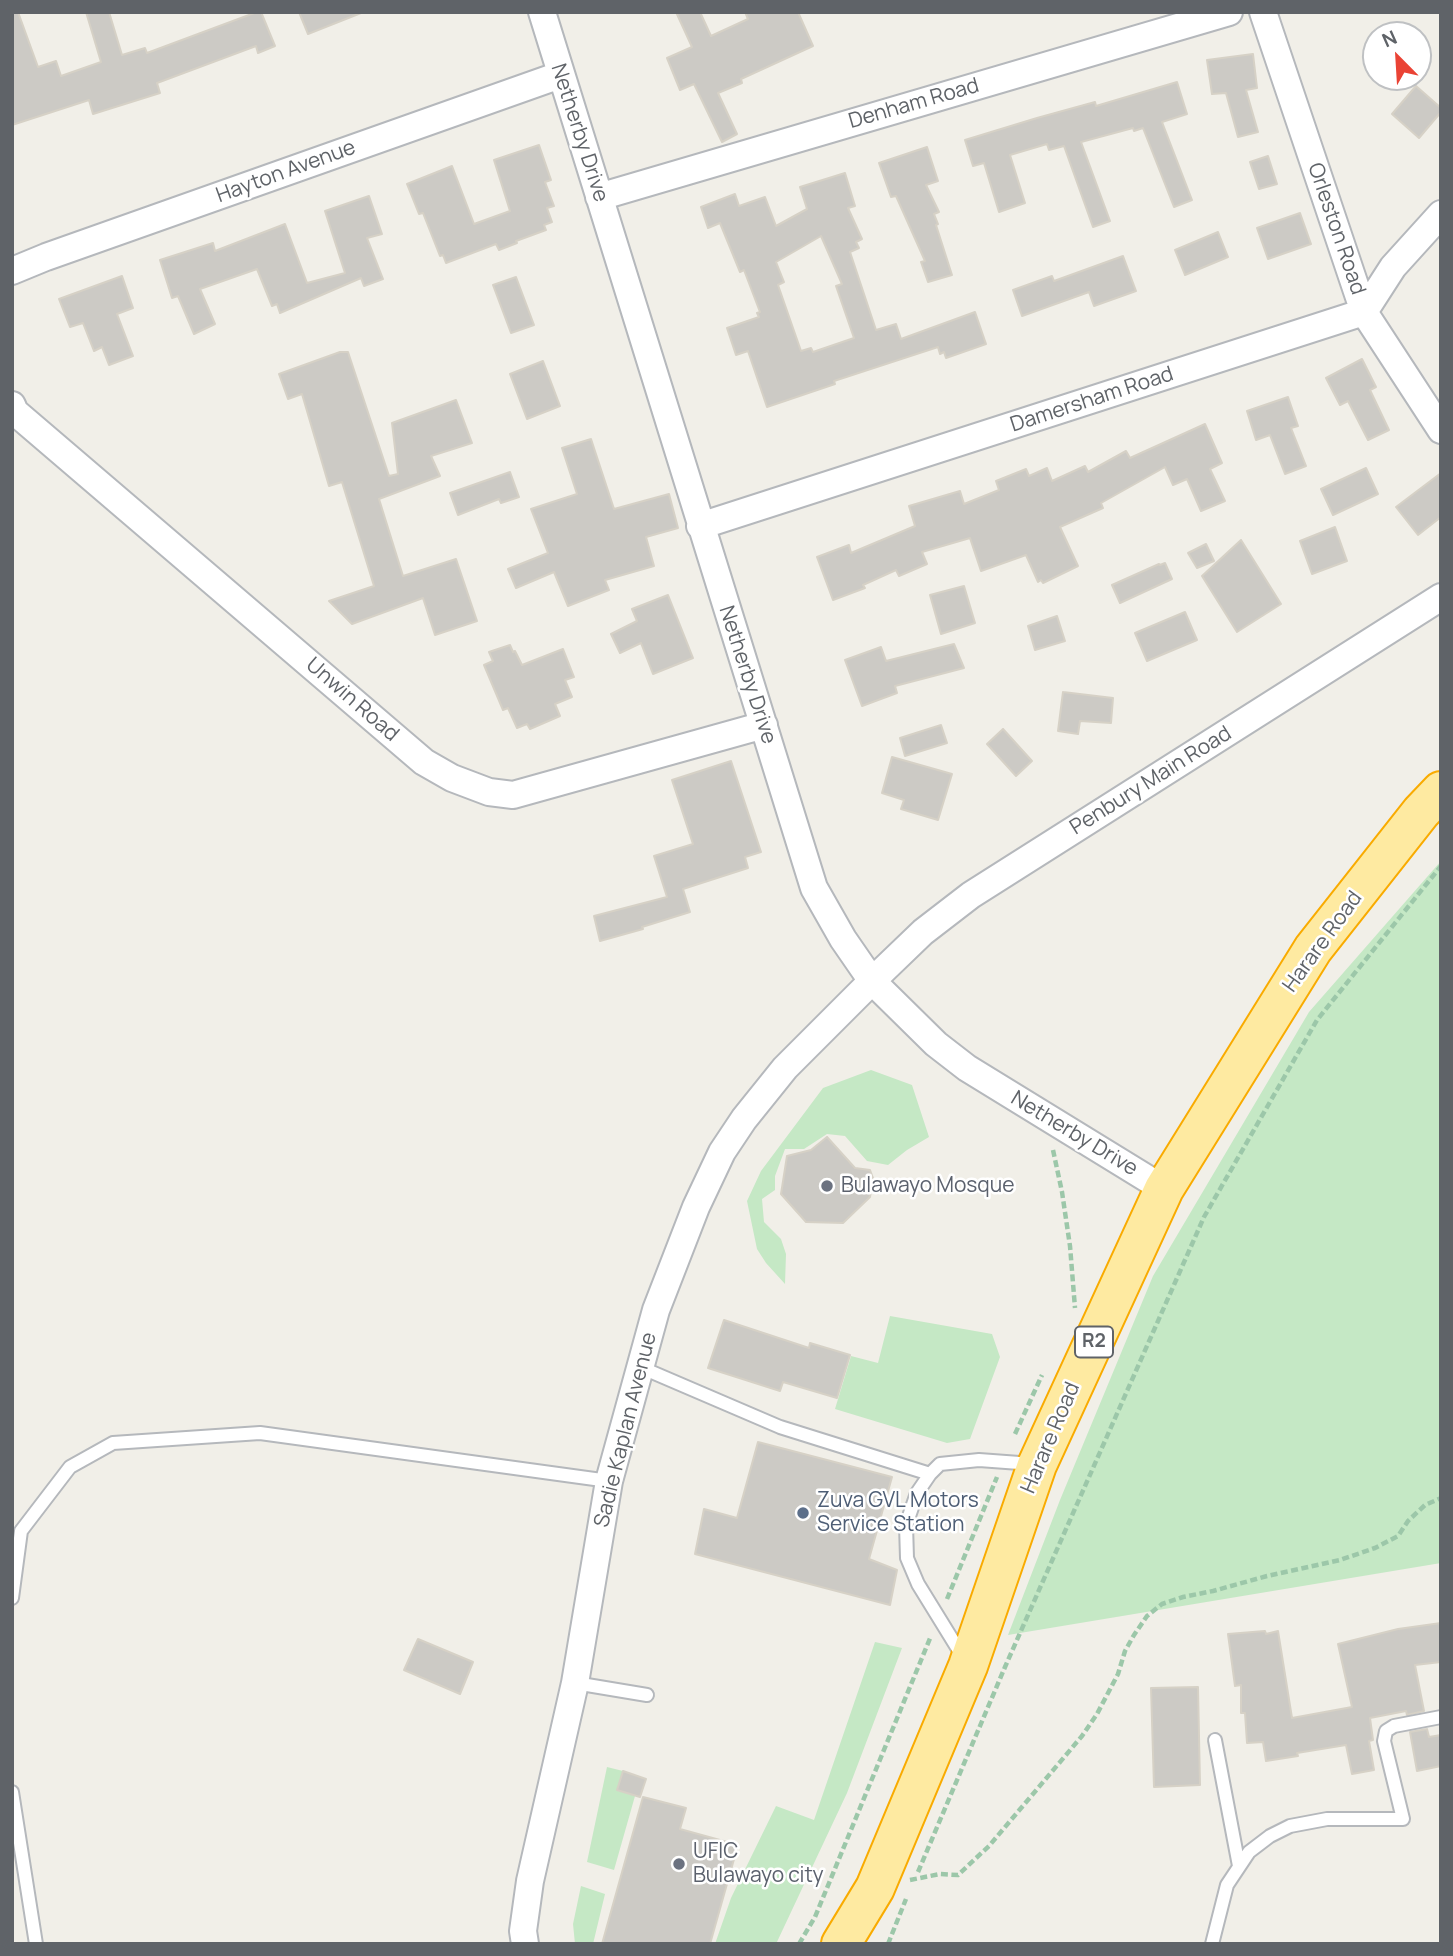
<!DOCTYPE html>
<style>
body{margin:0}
#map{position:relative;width:1453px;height:1956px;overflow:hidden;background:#f1efe8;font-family:Manrope,sans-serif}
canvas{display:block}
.frame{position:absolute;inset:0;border:14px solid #5f6368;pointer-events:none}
.north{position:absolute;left:1362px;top:21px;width:70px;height:70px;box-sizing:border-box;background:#fff;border:2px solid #bfc1c3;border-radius:50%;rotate:336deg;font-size:19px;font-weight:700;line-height:28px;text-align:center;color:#5f6368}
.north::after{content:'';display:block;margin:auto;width:24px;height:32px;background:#ea4335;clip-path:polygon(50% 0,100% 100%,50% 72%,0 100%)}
</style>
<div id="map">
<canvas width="1453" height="1956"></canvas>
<div class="frame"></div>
<div class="north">N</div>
</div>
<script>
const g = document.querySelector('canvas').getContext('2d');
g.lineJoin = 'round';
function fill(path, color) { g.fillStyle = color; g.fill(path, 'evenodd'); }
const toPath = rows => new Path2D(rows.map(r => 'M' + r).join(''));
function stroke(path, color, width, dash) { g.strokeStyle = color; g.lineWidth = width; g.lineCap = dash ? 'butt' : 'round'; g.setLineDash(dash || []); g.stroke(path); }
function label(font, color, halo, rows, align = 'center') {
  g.font = font + ' Manrope,sans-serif'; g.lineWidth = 5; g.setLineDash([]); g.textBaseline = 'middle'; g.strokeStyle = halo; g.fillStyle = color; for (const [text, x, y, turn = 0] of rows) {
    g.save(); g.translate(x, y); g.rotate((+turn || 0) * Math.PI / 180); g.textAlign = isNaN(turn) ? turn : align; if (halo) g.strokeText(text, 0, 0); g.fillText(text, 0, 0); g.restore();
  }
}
const green = toPath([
 [1441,861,1441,1563,1008,1635,1060,1500,1153,1276,1309,1012],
 [871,1070,912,1085,929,1137,907,1150,888,1165,867,1161,845,1136,827,1134,804,1149,785,1149,775,1176,775,1190,762,1199,764,1222,781,1239,786,1254,785,1284,766,1263,757,1249,747,1201,761,1171,823,1088],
 [890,1316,992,1334,1000,1357,970,1439,947,1443,835,1409,851,1356,878,1363],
 [875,1642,902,1648,847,1793,776,1944,715,1944,731,1898,776,1806,814,1820],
 [607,1767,623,1771,617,1789,635,1796,614,1870,587,1862],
 [581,1886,605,1894,593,1944,575,1944,573,1924]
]);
const building = toPath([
 [12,12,18,12,38,67,56,61,61,76,101,62,86,12,109,12,122,55,145,48,147,53,257,12,261,12,275,46,258,53,256,46,157,83,160,93,93,114,89,100,12,125,12,12],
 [299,12,361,12,361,13,308,34,299,12],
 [676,12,700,12,711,36,748,19,745,12,798,12,813,46,741,79,742,83,718,93,737,134,722,142,694,84,680,90,667,58,692,47,676,12],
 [1253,54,1257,88,1246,90,1258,132,1238,137,1226,93,1212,94,1207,60,1253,54],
 [1177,82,1187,114,1162,122,1192,200,1174,207,1143,128,1134,131,1133,128,1081,142,1110,221,1093,227,1064,146,1049,150,1047,144,1010,155,1025,203,999,212,984,163,973,166,965,140,1037,118,1095,102,1096,106,1177,82],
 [1416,86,1441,108,1441,112,1419,138,1392,114,1416,86],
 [539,145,551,180,545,182,554,206,547,208,552,222,544,225,546,230,516,241,517,243,499,250,496,244,446,263,443,255,440,256,423,213,419,214,407,184,452,166,474,224,510,211,494,160,539,145],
 [927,147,938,181,926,185,939,212,934,214,938,224,936,225,952,275,928,282,921,262,925,261,896,196,891,197,879,163,927,147],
 [1268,156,1277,184,1259,189,1250,162,1268,156],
 [845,173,855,206,848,208,862,239,856,242,859,248,850,252,876,330,896,324,901,339,975,312,986,344,946,358,944,352,940,354,938,347,834,381,835,384,767,407,748,351,736,355,727,328,759,317,757,313,760,312,744,270,740,272,720,223,708,228,701,207,735,194,739,206,765,197,776,226,807,209,800,187,845,173],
 [821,236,842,284,836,286,854,338,813,352,811,348,801,351,778,285,784,282,776,262,821,236],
 [369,196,382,234,367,238,383,279,364,286,361,278,280,313,277,304,272,306,257,269,200,289,215,324,194,334,178,296,172,298,160,260,213,243,215,251,285,224,307,283,345,273,325,211,369,196],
 [1300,213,1311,244,1268,259,1257,228,1300,213],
 [1218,232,1228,257,1185,275,1175,250,1218,232],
 [1123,256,1136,291,1094,306,1089,292,1022,316,1013,290,1052,276,1054,281,1123,256],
 [122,276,133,308,117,314,133,356,109,365,102,347,94,351,83,323,70,327,59,299,122,276],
 [516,277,534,325,511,333,493,285,516,277],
 [340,352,348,352,389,476,398,474,392,423,456,400,472,443,431,456,440,476,379,499,403,576,456,559,477,621,435,635,423,598,352,624,329,601,374,586,342,482,329,486,302,394,288,399,279,374,340,352],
 [1362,359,1376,387,1370,390,1389,430,1368,440,1348,401,1340,405,1326,378,1362,359],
 [543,361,560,406,527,419,510,374,543,361],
 [1288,397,1298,426,1291,428,1306,466,1285,474,1270,435,1256,440,1247,411,1288,397],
 [1205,424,1222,463,1210,469,1225,501,1201,511,1187,479,1173,485,1165,467,1101,503,1103,508,1060,527,1078,566,1043,583,1041,580,1038,582,1026,555,981,571,970,538,922,552,927,564,899,576,896,570,863,585,865,588,833,600,817,557,849,545,851,553,915,526,909,506,960,491,964,504,999,490,996,481,1026,469,1029,476,1047,468,1052,481,1085,466,1088,472,1126,451,1130,458,1205,424],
 [591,439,614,509,669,494,678,528,646,537,654,566,605,580,609,590,568,606,554,572,516,588,508,569,548,553,531,509,577,494,562,448,591,439],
 [1366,468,1378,494,1333,515,1321,489,1366,468],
 [510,472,519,497,501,503,499,499,458,515,450,493,510,472],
 [1441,473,1441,517,1418,535,1396,507,1441,473],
 [1335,527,1347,561,1312,574,1300,541,1335,527],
 [1241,540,1281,604,1237,632,1202,576,1241,540],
 [1206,544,1214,561,1197,568,1188,553,1206,544],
 [1165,563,1172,579,1120,603,1112,585,1159,564,1160,565,1165,563],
 [964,586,975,623,941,634,930,595,964,586],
 [668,595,693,658,653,674,641,643,620,653,611,634,637,621,632,609,668,595],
 [1185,612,1197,640,1147,661,1135,633,1185,612],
 [1057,616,1065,641,1035,650,1028,626,1057,616],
 [954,644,964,668,895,686,897,693,862,706,845,660,881,647,886,661,954,644],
 [510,645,513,652,515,651,522,665,563,649,574,677,565,680,572,697,555,704,560,716,530,729,527,724,517,728,508,708,503,710,484,665,493,661,489,652,510,645],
 [1063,692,1113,698,1111,723,1080,721,1078,734,1058,731,1063,692],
 [941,725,947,743,905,756,900,738,941,725],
 [1003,729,1032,761,1016,776,987,744,1003,729],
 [892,757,952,774,938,820,901,809,904,800,882,793,892,757],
 [731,761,761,852,745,857,748,868,683,889,690,912,642,927,643,929,600,941,594,916,667,897,654,856,693,844,672,780,731,761],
 [827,1137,855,1168,870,1170,873,1178,870,1197,843,1223,806,1222,781,1194,787,1156,811,1150,827,1137],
 [724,1320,809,1348,810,1343,850,1355,837,1398,783,1382,780,1391,708,1368,724,1320],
 [758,1442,892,1477,869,1559,897,1570,890,1605,695,1554,704,1509,737,1518,758,1442],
 [1441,1623,1441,1662,1415,1665,1424,1711,1407,1715,1406,1711,1370,1718,1373,1740,1369,1741,1374,1770,1352,1774,1346,1745,1297,1753,1298,1756,1266,1761,1263,1742,1247,1743,1245,1713,1241,1713,1241,1685,1235,1686,1228,1634,1265,1631,1266,1634,1278,1631,1292,1718,1352,1707,1338,1644,1398,1629,1441,1623],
 [418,1639,473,1662,460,1694,404,1670,418,1639],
 [1198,1687,1200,1785,1154,1787,1151,1688,1198,1687],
 [1427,1729,1429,1737,1441,1735,1441,1766,1417,1771,1410,1732,1427,1729],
 [623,1771,646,1779,640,1797,617,1790,623,1771],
 [643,1797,686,1808,680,1829,738,1845,710,1944,602,1944,643,1797]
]);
const path = toPath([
 [1053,1150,1062,1192,1070,1246,1075,1308],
 [1015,1434,1042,1375],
 [947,1599,997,1477],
 [918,1872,1005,1667,1204,1217,1317,1020,1441,866],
 [910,1880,940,1874,958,1875,989,1846,1082,1736,1097,1714,1118,1674,1125,1651,1134,1635,1147,1616,1162,1604,1183,1597,1213,1591,1267,1576,1340,1560,1375,1548,1398,1536,1408,1521,1425,1505,1441,1498],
 [799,1944,815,1917,931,1636],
 [888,1944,906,1899]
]);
const service = toPath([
 [640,1367,780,1427,930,1474],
 [12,1598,21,1531,70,1467,113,1443,260,1433,609,1481],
 [963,1657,918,1584,907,1558,906,1525,917,1493,930,1474,940,1464,979,1460,1033,1464],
 [575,1683,647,1695],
 [1215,1740,1239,1866],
 [12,1792,36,1944],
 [1212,1944,1227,1885,1249,1852,1270,1836,1290,1826,1327,1819,1403,1819,1384,1741,1386,1731,1394,1726,1441,1717]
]);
const minor = toPath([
 [542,12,814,888,843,939,872,981,936,1044,967,1068,1164,1189],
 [1263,12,1364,312,1441,430],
 [599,197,1229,12],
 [12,271,46,257,560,75],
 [12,405,15,412,424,762,452,778,489,792,513,795,764,725],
 [700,526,1364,312,1393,267,1441,214],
 [525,1944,523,1931,530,1881,575,1683,609,1481,656,1310,696,1207,722,1152,744,1119,785,1068,872,981,923,932,971,895,1441,597]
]);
const trunk = toPath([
 [841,1944,875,1888,968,1666,1037,1465,1164,1189,1313,949,1421,812,1441,791]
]);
const markers = [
 [827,1186,7,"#6b7280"],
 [803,1513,7,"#5c6f8a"],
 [679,1864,7,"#6b7280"]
];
const shields = [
 [1094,1342,38]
];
const shieldNames = [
 ["R2",1094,1342]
];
const streetNames = [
 ["Denham Road",914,104,-16],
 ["Netherby Drive",579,133,72],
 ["Hayton Avenue",286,172,-20],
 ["Orleston Road",1336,229,71],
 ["Damersham Road",1092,400,-18],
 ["Netherby Drive",747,675,72],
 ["Unwin Road",352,700,41],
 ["Penbury Main Road",1151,781,-32],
 ["Harare Road",1323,942,-54],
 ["Netherby Drive",1074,1134,31],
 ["Sadie Kaplan Avenue",626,1430,-76],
 ["Harare Road",1051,1438,-67]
];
const worshipNames = [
 ["Bulawayo Mosque",841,1186],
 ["UFIC",693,1852],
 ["Bulawayo city",693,1876]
];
const serviceNames = [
 ["Zuva GVL Motors",817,1501],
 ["Service Station",817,1525]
];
fill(green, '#c5e8c5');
fill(building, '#cccac5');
stroke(building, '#d6d1c6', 2);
stroke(service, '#b5b8bc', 16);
stroke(minor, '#b5b8bc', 30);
stroke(trunk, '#f9ab00', 42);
stroke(path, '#9cc7a9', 4.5, [7, 3.5]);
stroke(service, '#fff', 12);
stroke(minor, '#fff', 26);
stroke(trunk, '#feeaa1', 38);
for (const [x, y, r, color] of markers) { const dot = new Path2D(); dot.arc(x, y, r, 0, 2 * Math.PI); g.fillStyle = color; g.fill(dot); stroke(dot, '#fff', 2.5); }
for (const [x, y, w] of shields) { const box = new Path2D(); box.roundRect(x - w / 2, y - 15.5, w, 31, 5); g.fillStyle = '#fff'; g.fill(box); stroke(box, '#5f6368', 2); }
label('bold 19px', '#5f6368', null, shieldNames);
label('21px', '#5f6368', '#fff', streetNames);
label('21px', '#5b616d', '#fff', worshipNames, 'left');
label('21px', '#4e5e75', '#fff', serviceNames, 'left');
</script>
